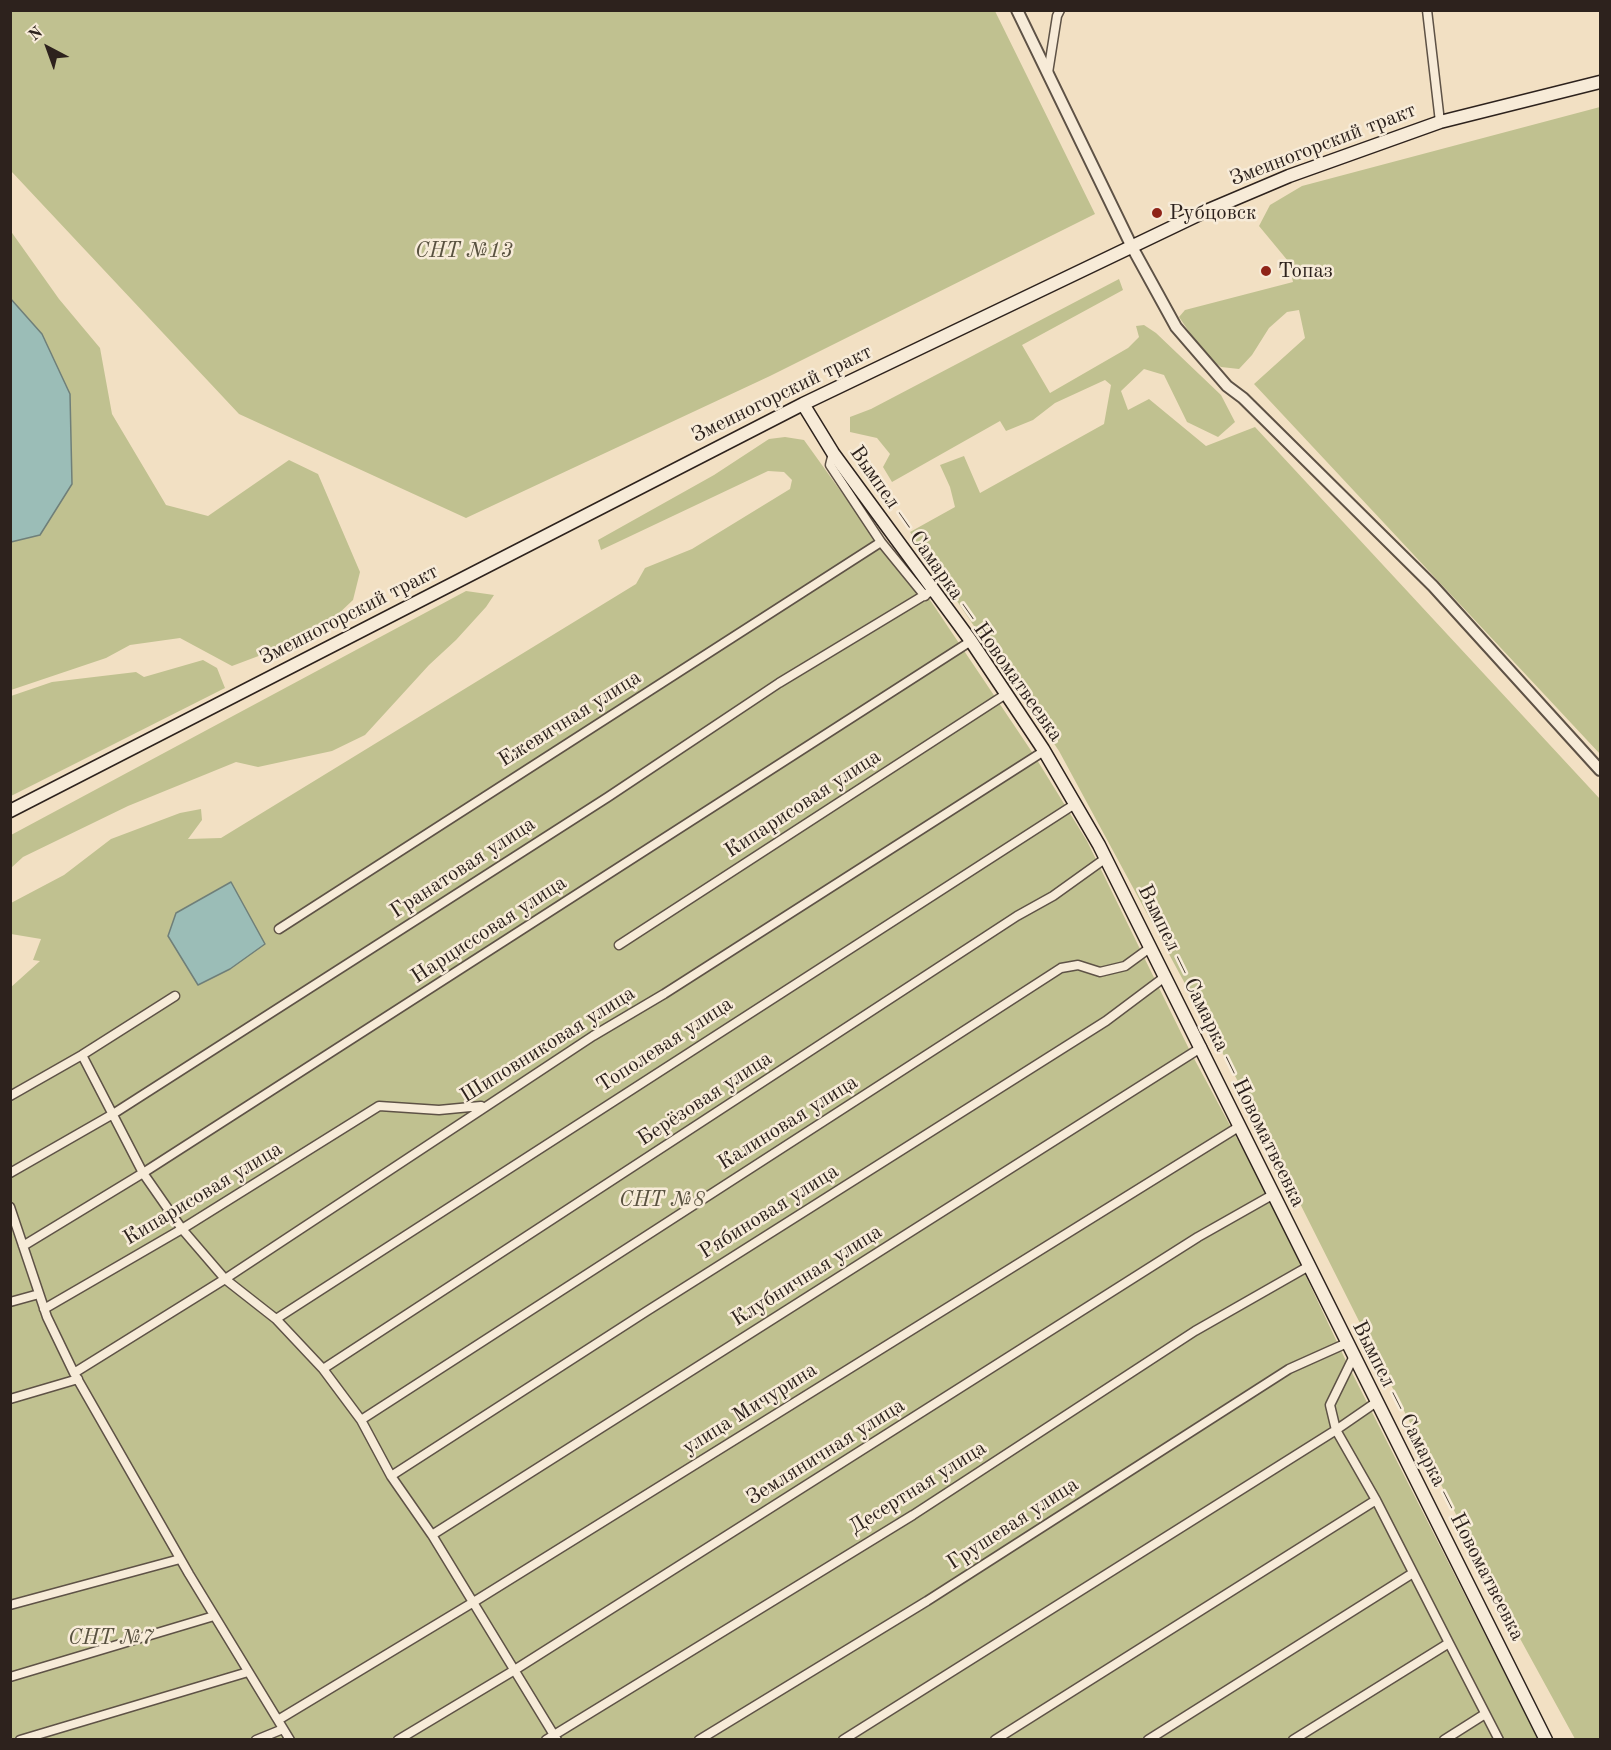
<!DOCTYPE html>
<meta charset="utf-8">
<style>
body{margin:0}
#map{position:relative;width:1611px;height:1750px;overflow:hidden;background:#f2e0c3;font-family:"Old Standard TT",serif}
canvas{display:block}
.frame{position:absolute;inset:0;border:12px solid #2d221d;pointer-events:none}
.north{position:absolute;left:18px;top:18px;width:60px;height:60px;-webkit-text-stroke:4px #f7ebd8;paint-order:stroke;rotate:319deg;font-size:16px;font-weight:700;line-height:24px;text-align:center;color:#2d221d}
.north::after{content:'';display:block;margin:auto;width:21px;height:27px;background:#2d221d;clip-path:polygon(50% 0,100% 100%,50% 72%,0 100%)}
</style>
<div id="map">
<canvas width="1611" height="1750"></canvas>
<div class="frame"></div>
<div class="north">N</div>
</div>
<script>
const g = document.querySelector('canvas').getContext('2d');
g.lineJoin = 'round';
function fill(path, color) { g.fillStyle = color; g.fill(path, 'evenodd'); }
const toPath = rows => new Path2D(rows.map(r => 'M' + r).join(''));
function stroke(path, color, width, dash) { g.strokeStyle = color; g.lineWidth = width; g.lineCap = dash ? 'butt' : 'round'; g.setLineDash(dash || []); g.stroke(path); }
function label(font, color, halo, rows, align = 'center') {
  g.font = font + ' "Old Standard TT",serif'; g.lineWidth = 5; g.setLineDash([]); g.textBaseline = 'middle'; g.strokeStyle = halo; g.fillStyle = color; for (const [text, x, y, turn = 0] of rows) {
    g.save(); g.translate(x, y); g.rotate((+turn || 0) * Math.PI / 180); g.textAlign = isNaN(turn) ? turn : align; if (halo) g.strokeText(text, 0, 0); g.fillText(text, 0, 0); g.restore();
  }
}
const green = toPath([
 [10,11,995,11,1095,214,770,376,466,518,239,414,11,171],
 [1600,107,1600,754,1254,384,1305,338,1299,310,1287,312,1269,328,1252,355,1239,369,1221,367,1205,355,1179,317,1185,310,1293,282,1288,261,1259,226,1270,205,1302,186],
 [10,230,59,299,100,348,112,414,166,505,208,516,289,460,318,474,360,572,353,600,317,634,232,666,180,638,130,645,106,658,11,690],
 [1119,279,1123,290,1022,345,1050,393,1128,348,1139,337,1136,326,1144,325,1156,333,1221,395,1235,422,1218,437,1187,422,1164,375,1144,369,1121,391,1128,410,1149,399,1206,446,1255,427,1600,799,1600,1739,1575,1739,1500,1602,1248,1100,1059,751,910,532,955,507,950,487,940,465,964,456,980,493,1104,424,1111,385,1105,380,1055,403,1033,420,1006,431,1000,421,892,482,883,467,890,454,877,438,850,432,850,417,871,409],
 [785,437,804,440,860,518,926,594,1034,755,1087,841,1190,1051,1268,1196,1346,1361,1538,1739,11,1740,10,988,40,961,33,960,41,939,11,934,11,903,64,875,111,839,180,813,201,809,202,820,188,839,221,838,636,584,645,568,692,549,790,489,792,480,784,472,768,471,601,550,598,540,714,475,769,439],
 [466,591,494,595,486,607,456,640,429,665,365,735,332,751,258,767,236,762,128,806,23,857,11,868,11,835],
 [203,660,217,668,225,688,11,796,11,696,52,682,136,672,144,677]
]);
const water = toPath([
 [10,298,42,334,70,394,72,484,40,535,11,542,10,298],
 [231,882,265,944,230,969,198,985,168,936,176,913,231,882]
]);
const minor = toPath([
 [1427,10,1440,122],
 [1048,73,1057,16,1060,10],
 [833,453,830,465,881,542,925,596],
 [279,929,881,542],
 [619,945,1006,694],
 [82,1055,143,1173,182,1229,225,1279,276,1319,323,1369,361,1420,391,1476,432,1535,557,1740],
 [10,1096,82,1055,175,996],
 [10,1173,113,1114,608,797,779,683,933,590],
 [10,1207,47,1317,74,1373,189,1574,290,1740],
 [23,1246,143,1173,971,641],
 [10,1302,39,1294],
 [44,1309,182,1229,379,1106,439,1110,481,1106],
 [276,1319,1075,804],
 [1354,1356,1330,1405,1336,1430,1376,1500,1449,1643],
 [323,1369,1017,916,1053,896,1106,858],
 [74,1373,225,1279,593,1036,664,994,1044,751],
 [10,1399,78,1379],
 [361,1420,1061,968,1078,965,1100,972,1125,966,1151,947],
 [391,1476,647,1311,1106,1021,1166,976],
 [432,1535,1202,1047],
 [10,1605,180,1559],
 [10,1677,214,1616],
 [278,1720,472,1603,1240,1126],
 [20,1740,248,1672],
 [256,1740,283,1729],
 [398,1740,513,1671,1198,1237,1274,1194],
 [546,1740,913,1515,1195,1331,1309,1266],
 [699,1740,927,1601,1289,1369,1347,1343],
 [843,1740,1336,1430,1378,1401],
 [995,1740,1376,1500],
 [1148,1740,1413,1573],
 [1293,1740,1449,1643,1499,1740],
 [1444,1740,1485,1714]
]);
const tertiary = toPath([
 [1017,10,1132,247,1176,327,1227,386,1243,398,1433,586,1600,770]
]);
const secondary = toPath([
 [803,404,833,453,971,641,1043,749,1099,845,1546,1740],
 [10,811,803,404,1204,212,1289,176,1440,122,1600,82]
]);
const markers = [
 [1157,213,6,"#8f2418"],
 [1266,271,6,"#8f2418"]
];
const streetNames = [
 ["Змеиногорский тракт",1323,145,-21],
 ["Змеиногорский тракт",782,394,-26],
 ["Вымпел — Самарка — Новоматвеевка",956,594,55],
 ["Змеиногорский тракт",349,615,-27],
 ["Ежевичная улица",570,719,-32],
 ["Кипарисовая улица",803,804,-33],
 ["Гранатовая улица",463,868,-33],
 ["Нарциссовая улица",489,930,-33],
 ["Шиповниковая улица",548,1045,-32],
 ["Тополевая улица",665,1045,-33],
 ["Вымпел — Самарка — Новоматвеевка",1221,1046,64],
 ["Берёзовая улица",705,1099,-33],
 ["Калиновая улица",788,1123,-32],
 ["Кипарисовая улица",203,1194,-31],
 ["Рябиновая улица",769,1212,-32],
 ["Клубничная улица",807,1276,-32],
 ["улица Мичурина",750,1409,-32],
 ["Земляничная улица",826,1452,-32],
 ["Вымпел — Самарка — Новоматвеевка",1438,1481,63],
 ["Десертная улица",918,1488,-32],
 ["Грушевая улица",1013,1524,-33]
];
const poiNames = [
 ["Рубцовск",1169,213],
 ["Топаз",1278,271]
];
const parkNames = [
 ["СНТ №13",464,251],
 ["СНТ №8",662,1200],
 ["СНТ №7",111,1638]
];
fill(green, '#c0c190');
fill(water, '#9bbdb7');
stroke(water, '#6f7f79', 1.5);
stroke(minor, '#5e5246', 11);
stroke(tertiary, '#5e5246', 14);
stroke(secondary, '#2d221d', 15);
stroke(minor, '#f7ebd8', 8);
stroke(tertiary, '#f7ebd8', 10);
stroke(secondary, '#f7ebd8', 12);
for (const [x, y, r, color] of markers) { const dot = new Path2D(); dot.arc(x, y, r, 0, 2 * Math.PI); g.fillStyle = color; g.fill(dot); stroke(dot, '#f7ebd8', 2); }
label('21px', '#2d221d', '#f7ebd8', streetNames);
label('21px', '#2d221d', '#f7ebd8', poiNames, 'left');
label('italic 21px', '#595240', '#f7ebd8', parkNames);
</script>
